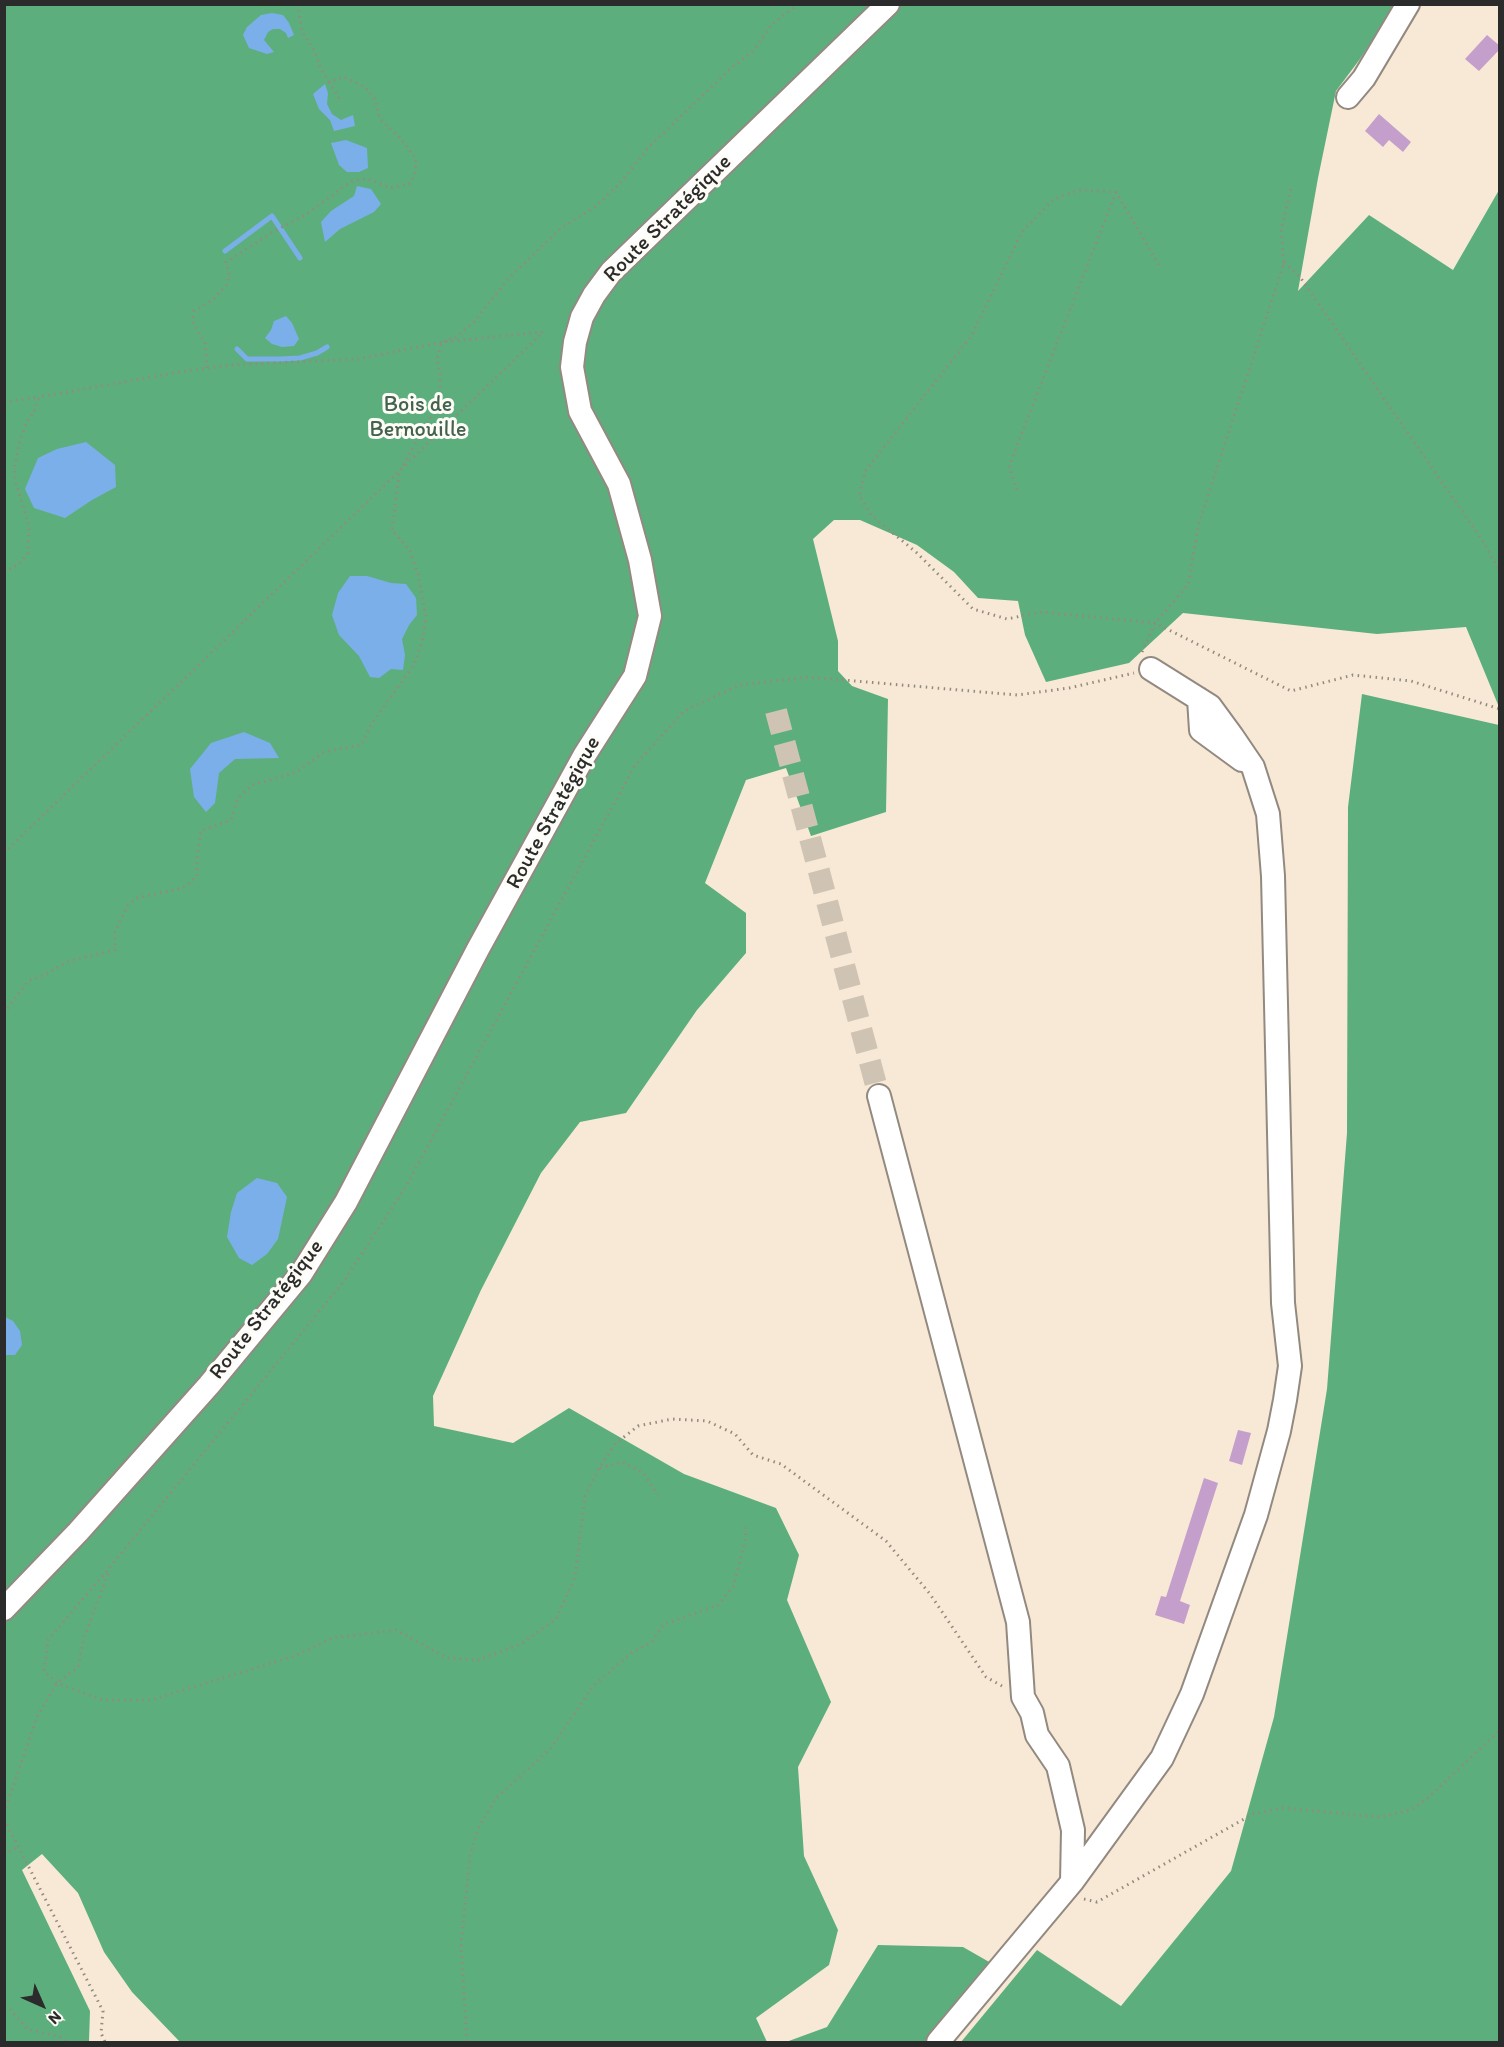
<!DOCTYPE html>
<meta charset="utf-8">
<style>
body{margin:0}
#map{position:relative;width:1504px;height:2047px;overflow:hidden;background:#f8e9d6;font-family:Itim,sans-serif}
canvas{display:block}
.frame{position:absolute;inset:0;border:6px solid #2b2b2b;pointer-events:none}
.north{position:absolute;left:12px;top:1975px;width:60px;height:60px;-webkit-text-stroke:4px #fdfcf7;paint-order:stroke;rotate:135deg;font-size:16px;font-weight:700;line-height:24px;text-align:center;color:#2b2b2b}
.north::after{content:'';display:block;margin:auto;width:21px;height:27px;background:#2b2b2b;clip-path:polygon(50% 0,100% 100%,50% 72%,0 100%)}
</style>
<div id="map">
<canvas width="1504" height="2047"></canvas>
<div class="frame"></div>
<div class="north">N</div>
</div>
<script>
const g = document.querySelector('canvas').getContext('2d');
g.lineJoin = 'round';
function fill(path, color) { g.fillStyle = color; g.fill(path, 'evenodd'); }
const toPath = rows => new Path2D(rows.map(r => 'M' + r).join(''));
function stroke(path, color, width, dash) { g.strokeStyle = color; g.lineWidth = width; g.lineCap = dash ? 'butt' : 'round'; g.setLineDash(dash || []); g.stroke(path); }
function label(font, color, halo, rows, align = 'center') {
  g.font = font + ' Itim,sans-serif'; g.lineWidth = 6; g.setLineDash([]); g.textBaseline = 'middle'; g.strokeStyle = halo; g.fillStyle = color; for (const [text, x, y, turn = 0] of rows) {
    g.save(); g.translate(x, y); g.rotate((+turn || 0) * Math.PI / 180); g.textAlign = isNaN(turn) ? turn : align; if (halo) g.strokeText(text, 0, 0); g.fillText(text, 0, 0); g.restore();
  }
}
const forest = toPath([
 [5,5,1395,5,1360,59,1336,91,1318,178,1298,291,1369,215,1453,270,1499,190,1499,707,1466,627,1377,634,1183,613,1129,663,1046,682,1025,635,1018,601,978,598,954,572,917,545,860,520,834,520,813,539,838,641,838,671,852,686,888,699,886,812,811,836,786,768,746,780,705,883,746,913,746,953,697,1010,626,1113,580,1122,541,1173,481,1290,433,1396,434,1426,513,1443,569,1408,684,1474,776,1508,799,1555,787,1600,831,1702,798,1767,804,1856,838,1930,829,1965,756,2018,767,2042,180,2042,132,1992,104,1952,78,1893,42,1854,22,1870,90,2011,89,2042,5,2042],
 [1362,694,1499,725,1499,2042,961,2042,1037,1950,1121,2006,1231,1871,1274,1717,1327,1389,1347,1133,1348,807],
 [878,1945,963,1947,991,1963,925,2042,786,2042,827,2027]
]);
const water = toPath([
 [272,13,283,15,289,23,294,35,288,38,286,33,280,29,273,29,268,32,264,40,274,52,267,54,249,48,243,35,247,27,261,15],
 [325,84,328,93,327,104,332,114,341,120,353,115,355,126,334,131,330,120,319,109,313,94],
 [346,140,367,148,368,168,359,172,347,172,339,165,331,143],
 [357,186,371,189,381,204,374,212,340,229,325,242,321,222,331,211,354,196],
 [286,316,292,323,299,339,294,346,282,347,272,344,265,338,271,330,274,321],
 [86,442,115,465,116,487,92,500,65,518,34,508,25,489,38,458,57,449],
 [350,576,367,576,391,583,406,584,416,598,417,615,409,625,402,639,405,655,403,670,391,669,379,678,370,677,359,656,339,635,332,615,338,593],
 [244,732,270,743,279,758,235,759,219,773,215,803,206,812,194,797,190,769,211,743],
 [257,1178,277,1183,287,1197,278,1239,267,1254,252,1265,239,1258,227,1237,231,1212,237,1193],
 [5,1317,13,1321,20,1331,22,1345,15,1355,5,1355]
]);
const stream = toPath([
 [225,251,272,216,300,258],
 [237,349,247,359,280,359,300,358,317,353,327,347]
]);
const building = toPath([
 [1487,35,1500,46,1500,49,1479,71,1465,59],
 [1379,114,1411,142,1403,152,1389,140,1383,147,1365,131],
 [1238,1430,1251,1433,1242,1465,1229,1461],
 [1204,1478,1218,1483,1180,1601,1190,1605,1184,1624,1155,1615,1161,1596,1166,1597]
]);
const minorTunnel = toPath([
 [776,711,879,1096]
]);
const path = toPath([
 [329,82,340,99],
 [1284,263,1300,277,1484,543,1500,572],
 [1159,265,1116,192,1080,190,1054,199,1022,232,972,335,866,470,859,495,871,515,917,553,973,609,1007,619,1040,612,1155,623,1291,691,1353,675,1411,681,1500,709],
 [207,368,205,343,192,321,194,311,214,299,228,283,229,274,226,262,276,230,304,216,350,182,362,179,372,180,390,188,409,184,415,175,416,159,400,138,380,119,375,99,365,87,344,77,329,82,320,67,314,50,302,31,298,4],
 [4,402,39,397],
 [403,465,432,415,440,410,440,374,437,358,442,342,456,337,474,322,509,278,561,228,595,207,621,182,649,147,730,69,753,51,772,24,799,4],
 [1017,490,1009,466,1116,192],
 [4,572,18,565,28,553,29,525,16,484,14,470,19,444,27,421,34,413,39,397,191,370,231,365,359,359,442,342,543,332,4,853],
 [1142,652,1155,623,1188,585,1198,526,1284,263,1281,230,1291,189],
 [4,1013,28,981,44,975,69,961,115,950,115,932,128,905,137,898,183,888,197,876,197,858,201,831,231,820,238,798,252,785,297,772,324,752,361,745,372,723,414,665,423,638,426,617,418,574,410,551,392,530,399,474],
 [600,1468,622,1462,643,1473,658,1495],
 [1002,1686,986,1677,930,1594,886,1541,781,1464,753,1455,735,1434,707,1421,672,1419,638,1426,615,1444,599,1468,585,1496,575,1577,556,1619,521,1644,478,1660,447,1658,396,1630,332,1638,295,1656,151,1700,103,1700,57,1683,44,1671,48,1640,110,1567,344,1281,405,1188,635,765,684,711,740,685,809,677,1017,695,1069,688,1134,673],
 [4,1813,37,1717,57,1683,78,1667,84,1638,109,1571],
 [4,1819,103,2011,101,2033,105,2042],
 [4,1855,17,1847],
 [1084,1899,1097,1902,1253,1814,1283,1808,1379,1817,1411,1810,1429,1797,1500,1730],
 [10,2009,27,2029,60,2037,66,2042],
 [467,2042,461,1946,470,1855,478,1829,496,1798,551,1748,593,1686,631,1653,652,1642,663,1625,718,1605,733,1587,746,1538,744,1523]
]);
const minor = toPath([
 [1348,97,1364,78,1408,4],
 [1199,699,1201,730,1242,760],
 [879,1096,1018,1622,1023,1697,1032,1713,1037,1735,1058,1766,1073,1830,1072,1882],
 [4,1609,78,1532,209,1385,301,1274,346,1202,478,949,584,756,635,676,650,616,640,560,619,484,580,411,572,367,575,342,582,317,594,295,611,272,888,4],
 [938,2042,1072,1882,1162,1758,1192,1694,1256,1515,1279,1431,1285,1400,1290,1366,1283,1303,1273,876,1268,814,1253,767,1232,736,1210,706,1151,669]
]);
const streetNames = [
 ["Route Stratégique",668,219,-45],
 ["Route Stratégique",554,813,-61],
 ["Route Stratégique",267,1310,-52]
];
const parkNames = [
 ["Bois de",418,405],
 ["Bernouille",418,430]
];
fill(forest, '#5caf7c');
fill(water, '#7bafe9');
stroke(stream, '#7bafe9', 5);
fill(building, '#c49fcb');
stroke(minorTunnel, '#cfc3b4', 22, [22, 11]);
stroke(minor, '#928a80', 26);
stroke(path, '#928a80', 3, [1.5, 4.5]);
stroke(minor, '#fff', 22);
label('22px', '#2b2b2b', '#fdfcf7', streetNames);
label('22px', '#44634f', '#fdfcf7', parkNames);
</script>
